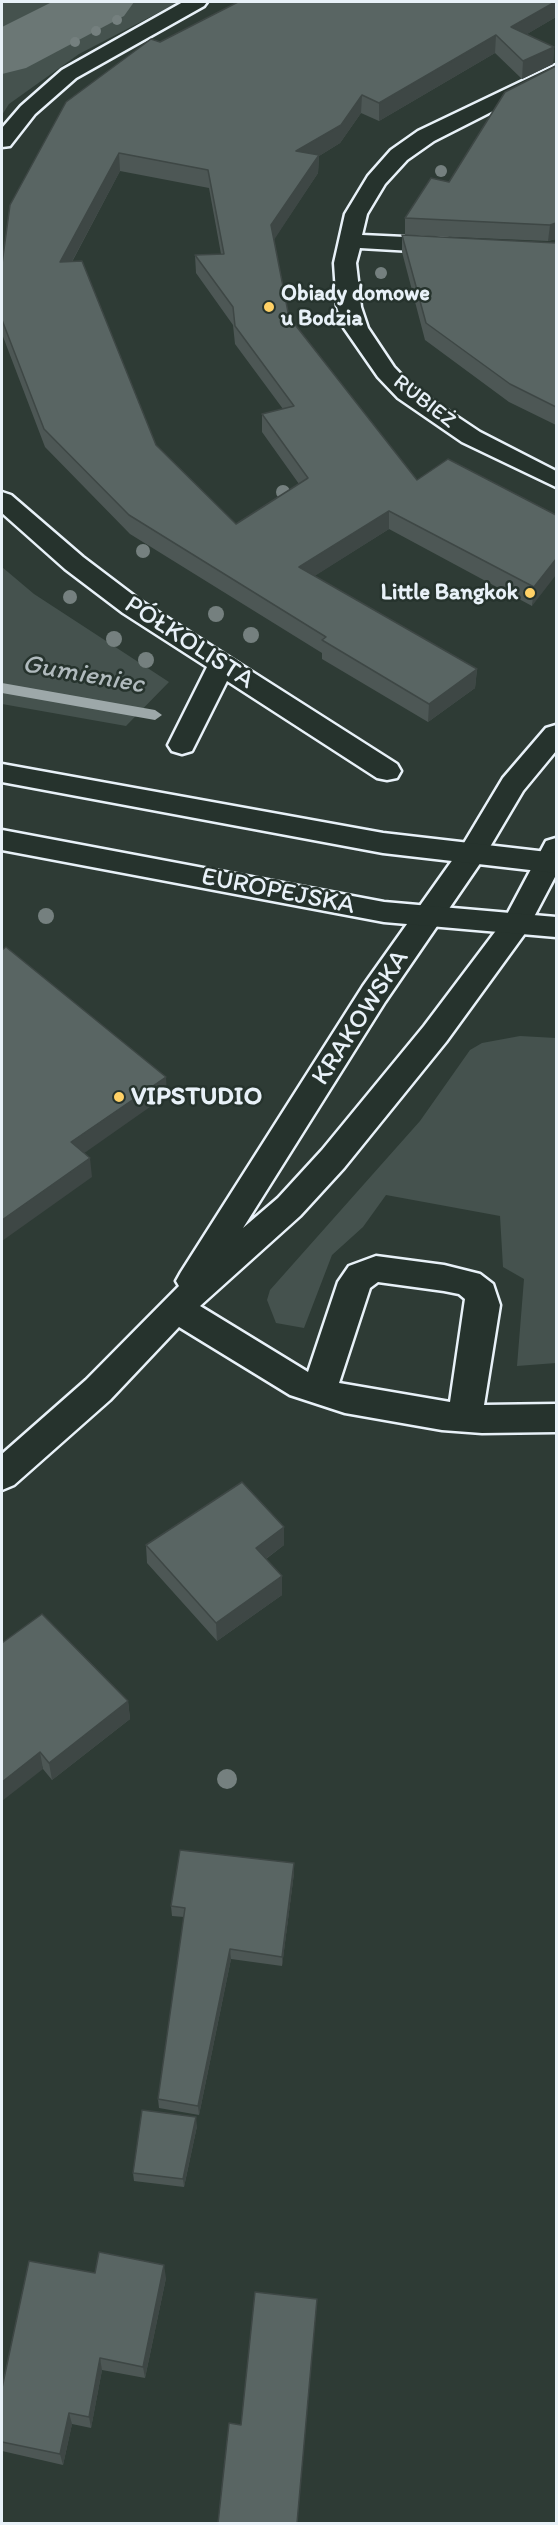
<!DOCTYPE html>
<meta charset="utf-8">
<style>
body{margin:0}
#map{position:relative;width:558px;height:2525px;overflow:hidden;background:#2e3b35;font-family:Itim,sans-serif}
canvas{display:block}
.frame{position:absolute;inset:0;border:3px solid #e8f1f8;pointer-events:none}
</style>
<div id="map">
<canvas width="558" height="2525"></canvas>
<div class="frame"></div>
</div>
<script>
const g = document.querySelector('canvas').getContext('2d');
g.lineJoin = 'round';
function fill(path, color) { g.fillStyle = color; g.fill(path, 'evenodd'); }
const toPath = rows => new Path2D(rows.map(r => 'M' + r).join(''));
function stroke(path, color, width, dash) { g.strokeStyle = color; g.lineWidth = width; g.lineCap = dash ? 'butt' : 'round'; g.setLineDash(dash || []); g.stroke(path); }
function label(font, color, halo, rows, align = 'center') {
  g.font = font + ' Itim,sans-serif'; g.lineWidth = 5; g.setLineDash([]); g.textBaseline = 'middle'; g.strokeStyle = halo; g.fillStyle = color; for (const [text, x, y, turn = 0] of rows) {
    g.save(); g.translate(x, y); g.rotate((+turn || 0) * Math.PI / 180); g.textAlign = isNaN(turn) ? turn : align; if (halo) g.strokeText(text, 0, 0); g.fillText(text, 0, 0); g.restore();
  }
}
const green = toPath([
 [2,2,179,2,79,54,9,104,2,115],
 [2,567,34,594,169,682,126,726,2,704],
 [520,1036,556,1038,556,1363,517,1366,524,1279,503,1267,500,1216,386,1195,363,1227,332,1255,304,1328,276,1323,267,1300,270,1290,420,1121,470,1050,482,1043]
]);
const stream = toPath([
 [2,683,155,710,162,715,155,720,2,693,2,683]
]);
const river = toPath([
 [52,2,134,2,124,16,26,68,2,74,2,27,52,2]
]);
const minor = toPath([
 [183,2,207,2,204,6,76,78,35,114,10,146,2,147,2,128,21,106,62,70,183,2],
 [556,65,556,79,434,141,407,160,385,184,367,214,362,235,447,239,455,241,458,246,455,251,447,253,360,248,356,263,361,307,368,328,394,367,414,388,480,432,556,471,556,487,462,442,398,398,378,377,344,328,337,307,334,263,345,214,368,176,391,150,418,131,556,65],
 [2,492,11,495,83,557,141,601,397,764,401,771,397,778,387,780,377,778,227,681,192,751,182,754,172,751,168,745,207,667,123,613,65,569,2,513,2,492],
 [556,725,556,751,523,791,481,862,385,1002,243,1228,278,1198,322,1150,424,1026,504,920,546,841,556,838,556,875,526,932,446,1042,344,1168,300,1216,200,1306,308,1372,338,1282,349,1266,376,1256,444,1265,480,1274,493,1284,500,1305,484,1405,556,1404,556,1432,482,1433,442,1430,345,1413,290,1395,179,1327,110,1400,14,1485,2,1490,2,1454,86,1380,179,1286,176,1281,181,1272,363,986,461,848,503,778,546,728,556,725],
 [378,1282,444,1291,459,1294,465,1299,450,1402,339,1383,370,1288,378,1282]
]);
const major = toPath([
 [2,764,383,833,556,853,556,873,383,853,2,782,2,764],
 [2,830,384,902,556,917,556,937,384,922,2,850,2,830]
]);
const trees = [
 [117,20,5],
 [96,31,5],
 [75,42,5],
 [441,171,6],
 [381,273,6],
 [283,492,7],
 [143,551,7],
 [70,597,7],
 [216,614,8],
 [251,635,8],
 [114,639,8],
 [146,660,8],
 [46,916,8],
 [227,1779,10]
];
const wall = toPath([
 [556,2,556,17,527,34,554,47,553,64,522,79,495,53,379,121,361,113,340,143,319,156,318,173,274,239,289,317,417,480,556,515,532,606,389,529,314,576,477,669,475,688,428,722,322,659,322,653,130,534,45,447,2,334,2,264,160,42],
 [120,171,209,188,221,254,195,255,196,273,233,325,235,344,283,409,262,414,262,432,299,484,236,524,156,445,72,262],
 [556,66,556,239,548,241,405,235,405,218,449,182],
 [402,235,556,243,556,425,509,402,425,340,402,252],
 [146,1545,284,1545,266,1559,282,1595,217,1641,147,1563],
 [2,1643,128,1701,130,1719,52,1780,43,1769],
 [294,1873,282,1966,231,1959,199,2115,159,2108,158,2099,184,1917,172,1916,171,1906],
 [197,2126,184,2187,134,2181,133,2173],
 [95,2273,166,2278,145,2378,102,2370,91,2428,72,2424,63,2465,2,2451,2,2388]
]);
const shadedWall = toPath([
 [555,2,556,2,556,17,510,44,511,27],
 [496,35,495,53,379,121,379,103],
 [554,47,553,64,522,79,523,61],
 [362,95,361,113,340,143,319,156,318,173,272,243,271,225,296,151],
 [119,153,120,171,62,280,60,262],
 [556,223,556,239,548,241,550,225],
 [389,511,389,529,299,586,299,567],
 [556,559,556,575,532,606,534,587],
 [477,669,475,688,428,722,429,704],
 [166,1077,167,1095,73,1161,71,1142],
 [90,1158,92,1177,2,1241,2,1220],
 [284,1527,284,1545,256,1566,256,1548],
 [282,1576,282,1595,217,1641,216,1623],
 [128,1701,130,1719,52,1780,49,1763],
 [40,1752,43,1769,2,1801,2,1782],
 [294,1863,294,1873,282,1966,282,1957],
 [230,1949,231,1959,199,2115,198,2106],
 [196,2117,197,2126,184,2187,183,2179],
 [164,2265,166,2278,145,2378,143,2367],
 [100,2358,102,2370,91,2428,89,2417],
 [69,2413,72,2424,63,2465,60,2454]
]);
const building = toPath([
 [238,2,555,2,511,27,554,47,523,61,496,35,379,103,362,95,341,125,296,151,319,155,271,225,289,317,417,480,448,459,556,515,556,559,534,587,389,511,299,567,477,669,429,704,322,640,326,637,129,515,44,429,2,320,2,264,10,205,66,102,151,39,160,42,238,2],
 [119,153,208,170,224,254,195,255,233,307,235,326,294,406,262,414,308,478,236,524,156,445,82,261,60,262,119,153],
 [556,66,556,223,550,225,405,218,431,178,449,182,505,92,556,66],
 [402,235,556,243,556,407,510,384,426,323,402,235],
 [6,947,166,1077,71,1142,90,1158,2,1220,2,950,6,947],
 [242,1482,284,1527,256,1548,282,1576,216,1623,146,1545,242,1482],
 [42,1614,128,1701,49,1763,40,1752,2,1782,2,1643,42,1614],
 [180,1850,294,1863,282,1957,230,1949,198,2106,158,2099,185,1908,171,1906,180,1850],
 [142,2110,196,2117,183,2179,133,2173,142,2110],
 [99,2252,164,2265,143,2367,100,2358,89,2417,69,2413,60,2454,2,2442,2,2388,29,2261,95,2273,99,2252],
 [255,2292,317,2299,297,2523,218,2523,229,2423,241,2425,255,2292]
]);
const markers = [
 [269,307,6,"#ffd166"],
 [530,593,6,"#ffd166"],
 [119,1097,6,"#ffd166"]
];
const farPoinames = [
 ["Obiady domowe",281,294],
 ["u Bodzia",281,319],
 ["Little Bangkok",518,593,"right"]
];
const farStreetnames = [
 ["RUBIEŻ",424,402,38]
];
const streetNames = [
 ["PÓŁKOLISTA",189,643,33],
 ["EUROPEJSKA",278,892,11],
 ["KRAKOWSKA",361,1018,-57]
];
const poiNames = [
 ["VIPSTUDIO",131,1097]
];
const waterNames = [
 ["Gumieniec",83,675,10]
];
fill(green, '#45524e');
fill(stream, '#9da8a9');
fill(river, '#6b7775');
stroke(minor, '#e8f1f8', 5);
stroke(major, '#e8f1f8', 5);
fill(minor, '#26332d');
fill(major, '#26332d');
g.fillStyle = '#75807f';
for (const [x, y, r] of trees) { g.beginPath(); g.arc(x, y, r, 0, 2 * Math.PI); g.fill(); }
fill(wall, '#4d5755');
fill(shadedWall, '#3e4745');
fill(building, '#596563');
stroke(building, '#3e4745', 1.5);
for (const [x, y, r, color] of markers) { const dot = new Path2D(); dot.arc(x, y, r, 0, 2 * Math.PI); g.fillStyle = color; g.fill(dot); stroke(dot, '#26332d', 2); }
label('bold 22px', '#e8f1f8', '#26332d', farPoinames, 'left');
label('22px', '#e8f1f8', '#26332d', farStreetnames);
label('26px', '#e8f1f8', '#26332d', streetNames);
label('bold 26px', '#e8f1f8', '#26332d', poiNames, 'left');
label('italic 27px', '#b0babd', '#26332d', waterNames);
</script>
